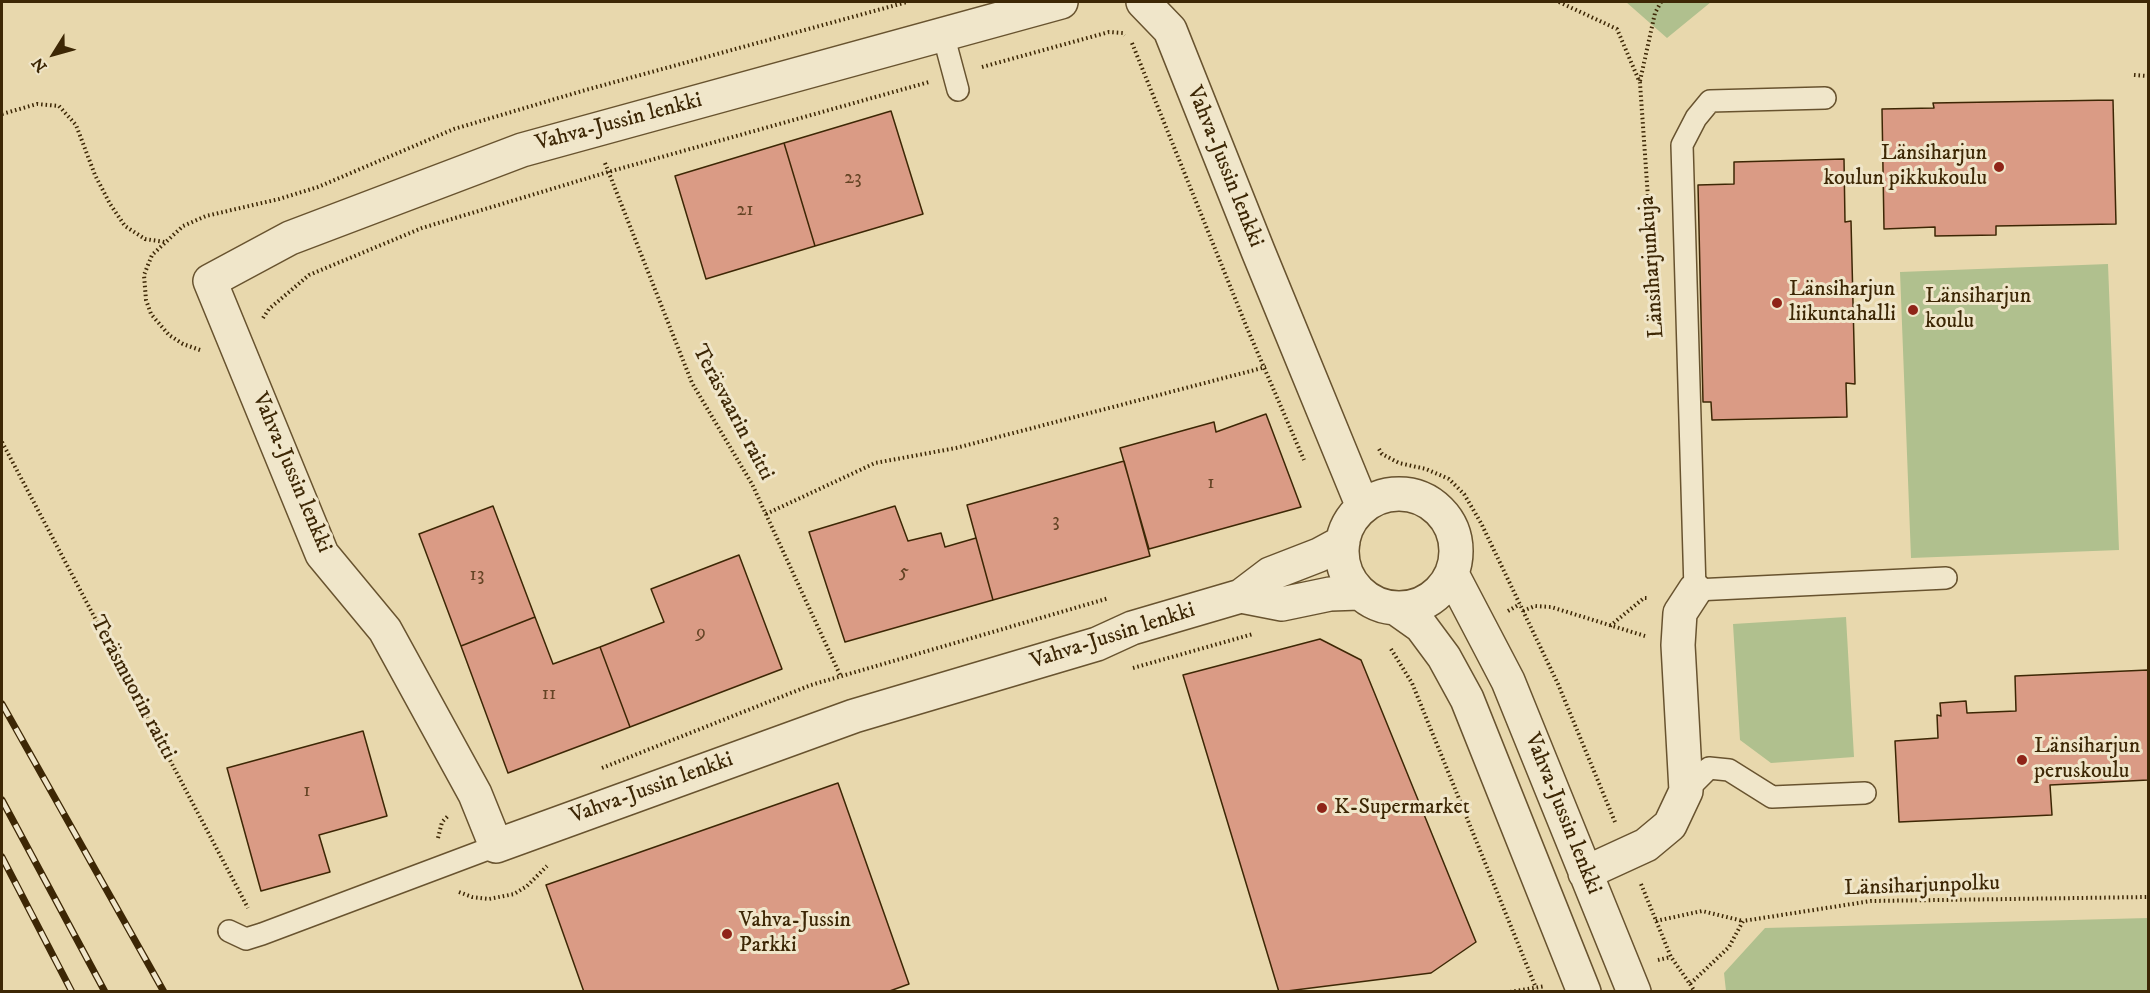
<!DOCTYPE html>
<meta charset="utf-8">
<style>
body{margin:0}
#map{position:relative;width:2150px;height:993px;overflow:hidden;background:#e8d8ad;font-family:"IM FELL DW Pica",serif}
canvas{display:block}
.frame{position:absolute;inset:0;border:3px solid #3d2705;pointer-events:none}
.north{position:absolute;left:24px;top:24px;width:60px;height:60px;-webkit-text-stroke:4px #f0e6ca;paint-order:stroke;rotate:233deg;font-size:16px;font-weight:700;line-height:24px;text-align:center;color:#3d2705}
.north::after{content:'';display:block;margin:auto;width:21px;height:27px;background:#3d2705;clip-path:polygon(50% 0,100% 100%,50% 72%,0 100%)}
</style>
<div id="map">
<canvas width="2150" height="993"></canvas>
<div class="frame"></div>
<div class="north">N</div>
</div>
<script>
const g = document.querySelector('canvas').getContext('2d');
g.lineJoin = 'round';
function fill(path, color) { g.fillStyle = color; g.fill(path, 'evenodd'); }
const toPath = rows => new Path2D(rows.map(r => 'M' + r).join(''));
function stroke(path, color, width, dash) { g.strokeStyle = color; g.lineWidth = width; g.lineCap = dash ? 'butt' : 'round'; g.setLineDash(dash || []); g.stroke(path); }
function label(font, color, halo, rows, align = 'center') {
  g.font = font + ' "IM FELL DW Pica",serif'; g.lineWidth = 6; g.setLineDash([]); g.textBaseline = 'middle'; g.strokeStyle = halo; g.fillStyle = color; for (const [text, x, y, turn = 0] of rows) {
    g.save(); g.translate(x, y); g.rotate((+turn || 0) * Math.PI / 180); g.textAlign = isNaN(turn) ? turn : align; if (halo) g.strokeText(text, 0, 0); g.fillText(text, 0, 0); g.restore();
  }
}
const green = toPath([
 [1626,2,1711,2,1667,38],
 [2108,264,2119,550,1911,558,1900,272],
 [1846,617,1854,757,1771,763,1740,740,1733,624],
 [2148,918,2148,991,1726,991,1724,973,1765,928]
]);
const building = toPath([
 [2113,100,2116,224,1996,226,1996,235,1935,236,1935,227,1884,229,1882,109,1934,108,1933,103,2113,100],
 [891,111,923,214,815,246,784,143,891,111],
 [784,143,815,246,706,279,675,176,784,143],
 [1844,159,1845,222,1851,221,1855,384,1846,383,1847,417,1712,420,1711,402,1703,402,1698,185,1734,184,1734,162,1844,159],
 [1266,414,1301,507,1149,549,1120,448,1214,422,1216,432,1266,414],
 [1124,461,1150,556,993,600,967,505,1124,461],
 [493,506,535,617,461,646,419,534,493,506],
 [895,506,908,541,941,533,945,547,976,538,993,600,845,642,809,532,895,506],
 [739,555,782,669,630,727,600,647,664,622,651,589,739,555],
 [535,617,553,664,600,647,630,727,508,773,461,646,535,617],
 [1320,639,1361,660,1476,942,1431,973,1279,992,1183,675,1320,639],
 [2148,670,2148,780,2050,785,2052,815,1899,822,1895,741,1938,738,1937,715,1941,716,1940,703,1966,701,1967,713,2016,711,2015,676,2148,670],
 [363,731,387,816,319,835,330,872,261,891,227,768,363,731],
 [838,783,909,984,887,992,584,992,546,885,838,783]
]);
const path = toPath([
 [1559,2,1617,29,1640,83,1655,298],
 [1132,43,1247,328,1304,460],
 [982,67,1109,32,1123,33,1125,35],
 [2134,75,2148,76],
 [1640,81,1655,13,1661,2],
 [2,114,37,104,59,106,76,125,95,175,110,204,125,226,145,239,165,242],
 [605,163,692,383,752,484,841,677],
 [263,318,269,309,309,275,422,228,608,172,929,82],
 [200,350,183,344,169,335,151,314,146,300,144,275,152,255,183,226,206,216,279,199,318,187,454,129,582,91,907,2],
 [2,442,248,908],
 [1379,449,1382,454,1399,463,1426,469,1449,479,1464,494,1481,523,1558,684,1615,822],
 [766,514,875,463,956,448,1266,367],
 [1508,611,1520,604],
 [1523,611,1535,606,1551,607,1645,636],
 [1610,626,1644,598,1649,598],
 [1391,649,1412,683,1536,988],
 [1133,668,1253,634],
 [602,768,811,685,1109,598],
 [438,838,442,822,448,816],
 [1641,884,1671,957,1690,984,1729,947,1743,921,1871,901,2148,897],
 [459,892,472,897,489,899,514,894,527,886,547,866],
 [1656,921,1702,911,1743,921],
 [1658,960,1671,957],
 [1690,984,1695,992],
 [1510,992,1545,986]
]);
const service = toPath([
 [943,34,958,90],
 [1825,98,1710,101,1696,118,1682,145,1695,590,1946,578],
 [1686,791,1709,768,1729,770,1772,797,1865,793],
 [229,931,246,939,262,934,496,846]
]);
const minor = toPath([
 [1061,2,522,150,290,238,210,281,322,554,385,630,475,794,496,846,854,716,1097,644,1132,628,1241,596,1270,574,1319,555,1343,542],
 [1143,2,1170,30,1258,251,1363,507],
 '1342 551a57 57 0 1 1 114 0a57 57 0 1 1-114 0Z',
 [1452,574,1508,681,1634,992],
 [1241,596,1282,604,1330,594,1359,593],
 [1397,609,1421,626,1444,657,1467,699,1584,992],
 [1585,873,1646,845,1670,825,1686,791,1678,645,1680,613,1695,590]
]);
const rail = toPath([
 [2,704,164,992],
 [2,800,105,992],
 [2,857,72,992]
]);
const markers = [
 [1999,167,6,"#8f2418"],
 [1777,303,6,"#8f2418"],
 [1913,310,6,"#8f2418"],
 [2022,760,6,"#8f2418"],
 [1322,808,6,"#8f2418"],
 [727,934,6,"#8f2418"]
];
const numberNames = [
 ["23",853,179],
 ["21",745,211],
 ["1",1211,484],
 ["3",1056,522],
 ["5",904,573],
 ["13",477,576],
 ["9",701,634],
 ["11",549,695],
 ["1",307,792]
];
const streetNames = [
 ["Vahva-Jussin lenkki",619,123,-15],
 ["Vahva-Jussin lenkki",1224,167,68],
 ["Länsiharjunkuja",1653,267,-94],
 ["Teräsvaarin raitti",732,413,62],
 ["Vahva-Jussin lenkki",291,473,67],
 ["Vahva-Jussin lenkki",1113,637,-18],
 ["Teräsmuorin raitti",132,688,62],
 ["Vahva-Jussin lenkki",652,789,-20],
 ["Vahva-Jussin lenkki",1562,814,68],
 ["Länsiharjunpolku",1922,887,-2]
];
const poiNames = [
 ["Länsiharjun",1987,154,"right"],
 ["koulun pikkukoulu",1987,179,"right"],
 ["Länsiharjun",1789,290],
 ["liikuntahalli",1789,315],
 ["Länsiharjun",1925,297],
 ["koulu",1925,322],
 ["Länsiharjun",2034,747],
 ["peruskoulu",2034,772],
 ["K-Supermarket",1334,808],
 ["Vahva-Jussin",739,921],
 ["Parkki",739,946]
];
fill(green, '#b0c08e');
fill(building, '#da9b85');
stroke(building, '#3d2705', 1.5);
stroke(service, '#68532f', 24);
stroke(minor, '#68532f', 36);
stroke(path, '#3d2705', 4, [1.5, 3]);
stroke(service, '#f0e6ca', 21);
stroke(minor, '#f0e6ca', 33);
stroke(rail, '#3d2705', 7);
stroke(rail, '#f0e6ca', 4.5, [14]);
for (const [x, y, r, color] of markers) { const dot = new Path2D(); dot.arc(x, y, r, 0, 2 * Math.PI); g.fillStyle = color; g.fill(dot); stroke(dot, '#f0e6ca', 2); }
label('20px', '#644425', null, numberNames);
label('22px', '#3d2705', '#f0e6ca', streetNames);
label('22px', '#3d2705', '#f0e6ca', poiNames, 'left');
</script>
